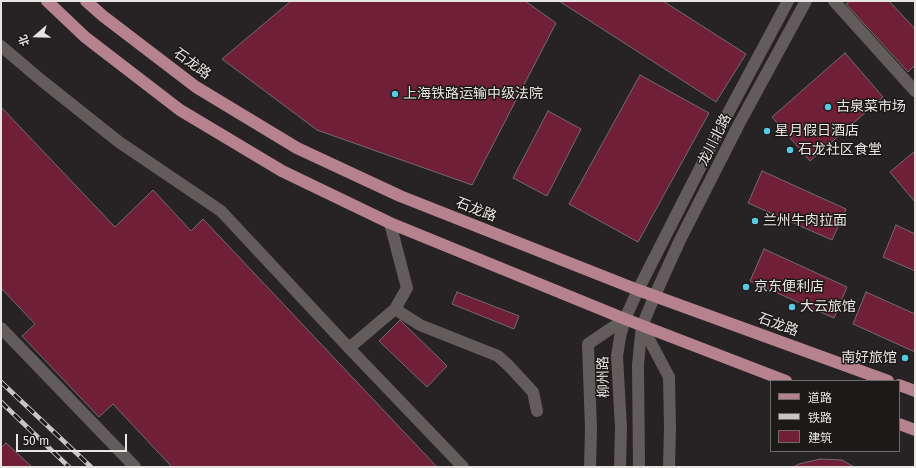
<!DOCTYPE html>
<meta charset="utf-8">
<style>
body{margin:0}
#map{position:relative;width:916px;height:468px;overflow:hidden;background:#272223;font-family:"Fira Sans","Noto Sans SC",sans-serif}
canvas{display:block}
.frame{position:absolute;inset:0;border:2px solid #e7e4e4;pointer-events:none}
.legend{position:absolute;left:770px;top:380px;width:130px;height:72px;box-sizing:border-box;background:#1e1919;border:1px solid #6e6a6a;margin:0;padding:5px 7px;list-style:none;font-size:12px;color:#e7e4e4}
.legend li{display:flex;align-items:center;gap:8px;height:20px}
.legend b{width:20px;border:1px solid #6e6a6a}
.north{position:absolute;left:16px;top:16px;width:40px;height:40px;-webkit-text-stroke:3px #1e1919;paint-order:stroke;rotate:250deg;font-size:11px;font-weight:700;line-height:16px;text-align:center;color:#e7e4e4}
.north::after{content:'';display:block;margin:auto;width:14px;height:18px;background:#e7e4e4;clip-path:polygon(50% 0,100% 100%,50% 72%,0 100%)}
.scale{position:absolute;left:16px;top:434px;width:111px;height:18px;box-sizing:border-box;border:2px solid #e7e4e4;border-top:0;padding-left:5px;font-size:12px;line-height:14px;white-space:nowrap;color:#e7e4e4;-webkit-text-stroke:3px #1e1919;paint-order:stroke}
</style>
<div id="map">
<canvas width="916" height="468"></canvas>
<div class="frame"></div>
<ul class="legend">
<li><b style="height:5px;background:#b6828e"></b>道路</li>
<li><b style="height:5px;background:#c8c5c5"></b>铁路</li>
<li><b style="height:11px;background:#6f1f37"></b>建筑</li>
</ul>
<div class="north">北</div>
<div class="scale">50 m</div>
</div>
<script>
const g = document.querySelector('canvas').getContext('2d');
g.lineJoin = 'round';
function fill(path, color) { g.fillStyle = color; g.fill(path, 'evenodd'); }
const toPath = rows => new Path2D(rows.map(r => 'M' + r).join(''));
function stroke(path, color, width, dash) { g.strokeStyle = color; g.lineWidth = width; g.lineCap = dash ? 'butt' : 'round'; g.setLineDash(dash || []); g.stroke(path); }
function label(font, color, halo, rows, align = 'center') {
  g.font = font + ' "Fira Sans","Noto Sans SC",sans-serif'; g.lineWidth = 3; g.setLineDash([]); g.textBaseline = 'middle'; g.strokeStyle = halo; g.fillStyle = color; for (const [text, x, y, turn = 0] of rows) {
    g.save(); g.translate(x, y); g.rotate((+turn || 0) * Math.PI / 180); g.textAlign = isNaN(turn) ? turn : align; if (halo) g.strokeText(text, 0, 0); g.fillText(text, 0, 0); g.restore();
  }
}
const building = toPath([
 [291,1,525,1,556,23,472,185,317,130,222,59,291,1],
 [559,1,663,1,746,54,716,102,559,1],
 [850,1,889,1,915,29,915,65,908,72,846,4,850,1],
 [845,53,883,97,810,161,772,117,845,53],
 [640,75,709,113,638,242,569,204,640,75],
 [1,107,115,227,153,190,191,231,203,219,437,467,172,467,113,404,99,417,22,336,35,324,1,288,1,107],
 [548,111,581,129,547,196,513,178,548,111],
 [915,151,915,202,890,172,915,151],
 [762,171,846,209,832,240,748,203,762,171],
 [896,225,915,234,915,271,883,257,896,225],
 [764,249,847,287,834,318,750,281,764,249],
 [457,292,519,316,514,329,452,304,457,292],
 [866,292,915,314,915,352,853,324,866,292],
 [400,320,447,366,427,387,379,341,400,320],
 [6,443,32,467,1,467,1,448,6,443],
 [820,459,842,460,854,467,793,467,799,464,820,459]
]);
const minor = toPath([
 [834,1,915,91],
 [1,46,41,80,119,142,221,211,349,348,463,467],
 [395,309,420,325,498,356,509,366,533,392,537,411],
 [642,326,669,377,670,428,669,467],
 [1,328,135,467],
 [349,348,395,309,407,288,390,223],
 [590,467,591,429,588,344,625,319],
 [620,467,621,428,617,356,620,337,625,319,638,290,726,117,788,1],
 [639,467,638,365,640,344,642,326,655,295,680,240,739,124,806,1]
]);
const major = toPath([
 [47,1,85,37,180,110,282,171,390,223,625,319,786,381],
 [86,1,103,16,196,87,297,148,400,196,638,290,888,381],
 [899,385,915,391],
 [899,424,915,430]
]);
const rail = toPath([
 [1,382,91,467],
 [1,402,69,467]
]);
const markers = [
 [395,94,4,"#58c9e3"],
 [828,107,4,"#58c9e3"],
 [767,131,4,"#58c9e3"],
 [790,150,4,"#58c9e3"],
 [755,221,4,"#58c9e3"],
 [746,287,4,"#58c9e3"],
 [792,307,4,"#58c9e3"],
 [905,358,4,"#58c9e3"]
];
const streetNames = [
 ["石龙路",192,64,36],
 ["龙川北路",715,140,-63],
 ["石龙路",476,210,21],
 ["石龙路",778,325,20],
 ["柳州路",604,377,-91]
];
const poiNames = [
 ["上海铁路运输中级法院",403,94],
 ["古泉菜市场",836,107],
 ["星月假日酒店",775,131],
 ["石龙社区食堂",798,150],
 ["兰州牛肉拉面",763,221],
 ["京东便利店",754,287],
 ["大云旅馆",800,307],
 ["南好旅馆",897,358,"right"]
];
fill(building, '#6f1f37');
stroke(building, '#736c6e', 1);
stroke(minor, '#625c5d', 12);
stroke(major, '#b6828e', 12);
stroke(rail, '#c8c5c5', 4.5);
stroke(rail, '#1e1919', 3, [9]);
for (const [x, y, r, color] of markers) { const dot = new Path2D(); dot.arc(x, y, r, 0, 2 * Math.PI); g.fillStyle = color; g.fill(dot); stroke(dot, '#1e1919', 1.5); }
label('14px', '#e7e4e4', '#1e1919', streetNames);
label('14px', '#e7e4e4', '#1e1919', poiNames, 'left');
</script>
